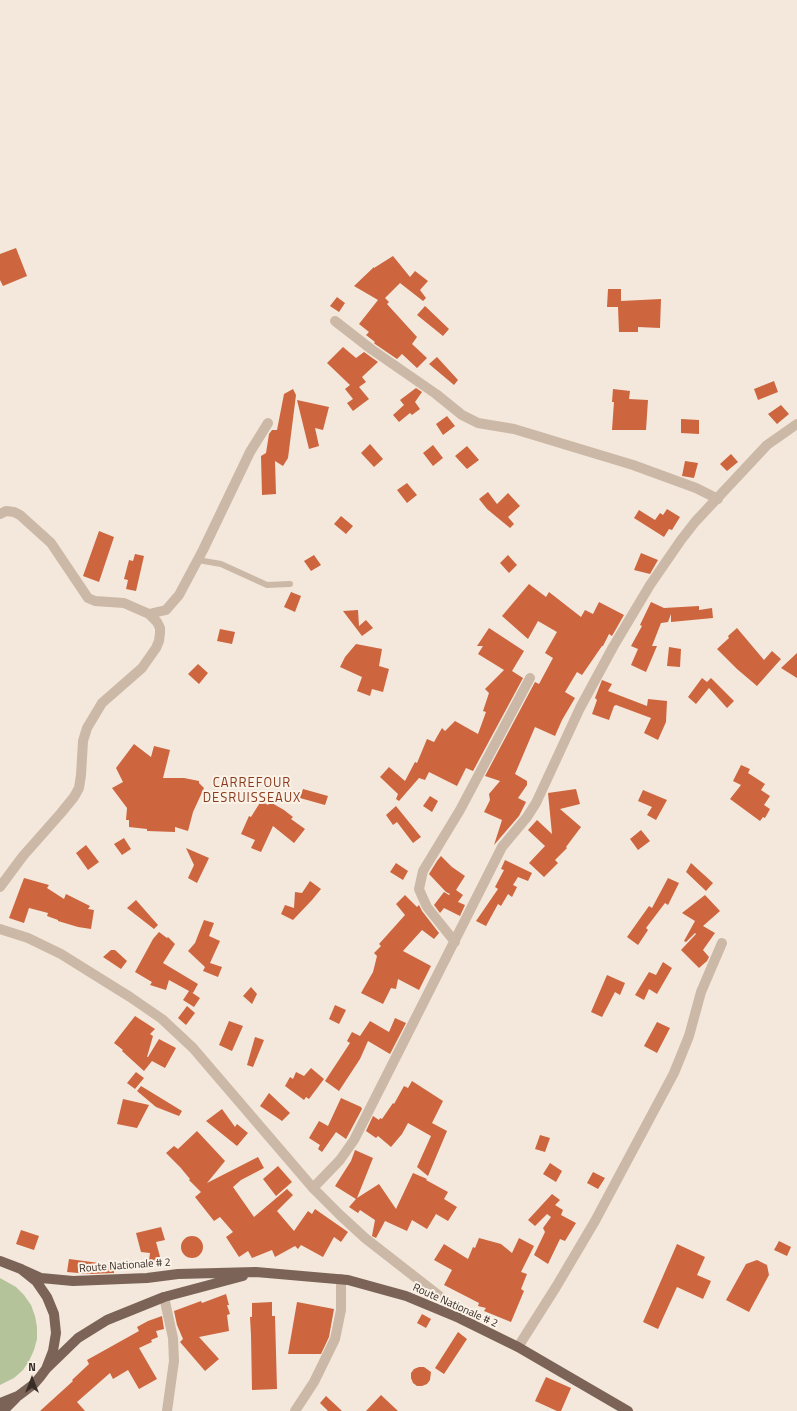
<!DOCTYPE html>
<style>
body{margin:0}
#map{position:relative;width:797px;height:1411px;overflow:hidden;background:#f3e8db;font-family:"Titillium Web",sans-serif}
canvas{display:block}
.north{position:absolute;left:12px;top:1359px;width:40px;height:40px;-webkit-text-stroke:3px #fbf2e8;paint-order:stroke;rotate:0deg;font-size:11px;font-weight:700;line-height:16px;text-align:center;color:#382d27}
.north::after{content:'';display:block;margin:auto;width:14px;height:18px;background:#382d27;clip-path:polygon(50% 0,100% 100%,50% 72%,0 100%)}
</style>
<div id="map">
<canvas width="797" height="1411"></canvas>
<div class="north">N</div>
</div>
<script>
const g = document.querySelector('canvas').getContext('2d');
g.lineJoin = 'round';
function fill(path, color) { g.fillStyle = color; g.fill(path, 'evenodd'); }
const toPath = rows => new Path2D(rows.map(r => 'M' + r).join(''));
function stroke(path, color, width, dash) { g.strokeStyle = color; g.lineWidth = width; g.lineCap = dash ? 'butt' : 'round'; g.setLineDash(dash || []); g.stroke(path); }
function label(font, color, halo, rows, align = 'center') {
  g.font = font + ' "Titillium Web",sans-serif'; g.lineWidth = 4; g.setLineDash([]); g.textBaseline = 'middle'; g.strokeStyle = halo; g.fillStyle = color; for (const [text, x, y, turn = 0] of rows) {
    g.save(); g.translate(x, y); g.rotate((+turn || 0) * Math.PI / 180); g.textAlign = isNaN(turn) ? turn : align; if (halo) g.strokeText(text, 0, 0); g.fillText(text, 0, 0); g.restore();
  }
}
const green = toPath([
 [0,1278,16,1287,24,1295,31,1305,35,1316,37,1327,37,1339,34,1350,29,1361,23,1370,14,1378,0,1385]
]);
const building = toPath([
 [16,248,27,276,3,286,0,280,0,254],
 [393,256,410,277,415,271,428,281,420,290,426,298,423,301,400,283,385,298,389,302,387,304,417,337,412,344,427,358,417,368,402,354,397,359,375,344,374,343,375,342,366,335,369,332,359,324,378,300,354,286,374,267,374,268],
 [608,289,621,289,621,301,661,299,660,328,638,327,638,332,619,332,618,307,607,307],
 [337,297,345,303,339,312,330,306],
 [425,306,449,329,443,336,417,315],
 [343,347,356,358,364,352,378,362,362,377,366,382,359,387,369,399,353,411,347,403,353,399,345,389,350,385,327,363],
 [437,357,458,380,454,385,429,364],
 [774,381,778,392,758,400,754,389],
 [416,388,422,392,415,402,420,409,412,415,410,413,399,422,393,415,404,405,400,400],
 [293,389,296,395,288,458,283,466,275,461,276,494,262,495,261,456,266,453,269,434,272,430,277,430,284,394],
 [613,389,630,391,629,399,648,400,646,430,612,430,614,402,612,402],
 [297,400,329,407,323,430,315,428,319,446,309,449],
 [781,405,789,414,777,424,768,414],
 [447,416,455,426,443,435,436,424],
 [681,419,699,420,699,434,681,433],
 [370,444,383,459,374,467,361,453],
 [433,445,443,458,433,466,423,453],
 [467,446,479,460,467,469,455,456],
 [731,454,738,462,727,471,720,464],
 [685,461,698,463,694,478,682,476],
 [407,483,417,495,407,503,397,490],
 [488,492,497,504,508,493,520,506,508,517,514,524,510,528,487,509,479,499],
 [667,509,680,517,672,530,669,529,664,537,634,518,639,510,655,520,660,513,663,515],
 [341,516,353,526,346,534,334,524],
 [99,531,114,537,99,582,83,576],
 [641,553,658,560,650,574,634,570],
 [135,554,144,556,136,591,126,589,128,580,124,579,129,560,133,561],
 [314,555,321,565,311,571,304,561],
 [508,555,517,565,509,573,500,563],
 [529,584,546,597,549,592,581,617,585,610,593,614,599,602,624,615,612,636,609,634,603,646,602,646,582,675,577,672,565,692,575,698,562,720,555,736,535,727,515,774,527,781,527,785,518,798,526,802,519,816,494,845,502,820,484,812,490,800,489,794,500,781,485,776,535,682,539,684,553,658,545,653,557,632,538,621,528,639,502,616],
 [291,592,301,596,295,612,284,607],
 [651,602,664,608,699,606,699,610,712,608,713,618,671,622,671,614,668,622,661,623,652,646,657,646,646,672,631,665,638,649,631,646,642,626,640,625],
 [358,610,359,626,366,620,373,628,362,636,343,611],
 [489,628,524,651,512,671,523,678,473,771,466,768,457,786,429,772,425,780,419,778,399,801,396,799,398,794,380,777,389,767,405,781,415,762,417,763,427,739,434,742,442,728,445,731,455,721,478,734,486,712,483,711,489,693,485,689,504,670,478,654,483,646,477,646],
 [737,628,764,660,772,651,781,659,757,686,737,669,717,649,729,638,728,636],
 [220,629,235,632,232,644,217,641],
 [356,644,382,649,379,666,389,669,383,692,372,689,370,696,357,691,362,677,340,667,345,657],
 [669,647,681,649,680,667,667,666],
 [797,653,797,678,781,668],
 [198,664,208,673,199,684,188,674],
 [702,678,707,682,711,678,734,701,727,708,709,688,696,704,688,697],
 [602,680,612,684,608,691,647,706,648,699,667,701,666,722,658,740,644,733,651,718,616,705,614,706,609,720,592,714,597,700,595,698],
 [134,744,151,757,154,746,170,750,163,778,184,778,199,781,199,783,204,788,193,812,188,831,175,827,175,832,147,831,147,829,129,827,129,820,126,820,127,808,112,788,123,782,116,768],
 [741,765,750,769,748,773,765,784,761,790,770,796,764,805,770,809,765,818,763,817,760,821,730,799,741,785,733,781],
 [303,789,328,796,325,805,300,798],
 [576,789,580,804,560,809,581,827,566,847,567,848,555,860,558,863,544,877,529,863,545,846,528,830,537,820,552,834,548,793],
 [643,790,667,800,656,820,647,815,652,807,638,801],
 [430,796,438,801,432,812,423,806],
 [261,801,268,805,270,802,284,810,293,817,291,819,305,829,294,843,273,826,261,852,251,848,255,840,241,834,249,816,251,817],
 [396,806,421,837,413,843,397,822,393,825,386,815],
 [641,830,650,841,638,850,630,839],
 [124,838,131,849,122,855,114,844],
 [86,845,99,862,88,870,76,853],
 [186,848,209,858,197,883,188,878,194,865],
 [441,856,452,867,465,876,456,890,463,895,458,902,465,905,460,916,444,908,440,913,434,905,444,892,449,895,450,894,446,892,429,874,437,861],
 [505,860,532,873,528,881,518,877,513,885,517,887,512,897,508,894,501,906,498,904,486,926,476,921,498,889,495,887,504,870,501,869],
 [396,863,408,871,403,880,390,872],
 [691,863,713,883,706,891,686,872],
 [24,878,49,885,47,888,64,899,66,894,90,906,88,909,94,910,91,929,78,927,58,921,58,920,47,916,48,913,29,908,24,923,9,918],
 [668,878,679,883,668,905,665,903,646,928,648,930,638,945,627,937,649,906,652,908],
 [310,881,321,889,312,900,293,920,281,914,285,905,294,908,295,892,302,893],
 [405,895,417,907,419,905,422,911,439,933,434,939,422,930,403,951,431,966,419,990,398,979,396,989,391,988,383,1004,361,993,373,972,377,956,374,953,381,946,379,944,405,915,396,904],
 [705,895,720,911,703,926,715,933,703,950,709,957,707,961,699,968,681,950,696,934,695,933,686,942,684,941,695,921,682,913],
 [136,900,158,925,154,929,127,908],
 [204,920,214,923,209,936,220,941,210,963,222,967,218,977,203,971,205,967,188,951,195,943],
 [159,932,167,938,168,937,175,944,163,963,198,984,193,993,191,992,200,998,194,1007,183,1000,189,991,169,980,166,990,150,985,152,982,135,972,153,939],
 [111,950,115,950,127,961,121,969,103,957],
 [663,962,672,968,657,994,649,989,644,1000,635,995,649,972,656,975],
 [607,975,625,983,620,995,615,992,602,1017,591,1012],
 [251,987,257,994,252,1004,243,996],
 [335,1005,346,1010,339,1024,329,1019],
 [187,1006,195,1013,186,1025,178,1018],
 [135,1016,155,1029,150,1034,153,1036,147,1057,148,1057,159,1039,176,1048,165,1068,152,1061,144,1071,122,1051,123,1050,114,1043],
 [395,1018,406,1023,390,1054,368,1041,360,1059,339,1091,325,1081,350,1043,347,1041,352,1032,360,1036,370,1021,389,1032],
 [229,1021,243,1026,232,1051,219,1045],
 [657,1022,670,1028,657,1053,644,1046],
 [255,1037,264,1040,253,1067,247,1065],
 [311,1068,324,1079,309,1099,306,1097,304,1100,285,1086,290,1077,293,1079,296,1072,304,1076],
 [136,1072,144,1078,135,1089,127,1083],
 [412,1081,443,1101,432,1123,447,1131,428,1176,417,1167,431,1136,408,1123,402,1134,391,1147,378,1136,376,1138,366,1131,373,1116,379,1120,380,1118,382,1119,393,1103,394,1104,404,1086,408,1088],
 [141,1086,182,1111,179,1116,156,1107,137,1091],
 [269,1093,290,1113,282,1121,260,1106],
 [341,1098,361,1107,362,1109,346,1139,336,1132,322,1152,318,1149,320,1145,309,1138,319,1121,328,1126],
 [123,1099,149,1105,137,1128,117,1124],
 [222,1109,235,1127,237,1124,248,1133,237,1146,206,1121],
 [197,1131,225,1161,207,1183,258,1157,264,1168,241,1180,233,1187,254,1217,287,1189,293,1195,277,1211,294,1231,308,1211,312,1214,315,1209,348,1232,341,1242,334,1237,323,1257,301,1245,298,1249,295,1246,275,1257,272,1250,252,1258,248,1251,239,1257,226,1237,233,1232,220,1217,214,1221,195,1197,201,1192,189,1180,190,1179,180,1167,166,1153,174,1146,178,1149],
 [540,1135,550,1138,545,1152,535,1149],
 [355,1150,373,1158,357,1198,379,1184,396,1209,413,1173,427,1179,426,1180,448,1192,444,1199,457,1207,448,1221,436,1214,427,1229,412,1220,407,1231,385,1221,376,1238,372,1236,375,1220,360,1210,358,1213,349,1207,356,1199,335,1186,351,1161],
 [550,1163,562,1171,556,1182,543,1174],
 [278,1166,292,1182,276,1196,263,1179],
 [593,1172,605,1178,598,1189,587,1183],
 [552,1194,560,1200,555,1205,563,1210,561,1215,576,1223,565,1241,560,1239,548,1264,534,1255,545,1232,543,1228,551,1217,547,1214,535,1226,528,1220],
 [161,1227,165,1240,156,1242,162,1264,148,1268,150,1253,141,1252,136,1233],
 [21,1230,39,1236,34,1250,16,1244],
 '181 1247a11 11 0 1 1 22 0a11 11 0 1 1-22 0Z',
 [479,1238,501,1244,512,1253,519,1238,534,1246,521,1272,527,1274,521,1289,524,1291,511,1322,484,1311,486,1308,478,1306,479,1303,444,1285,452,1270,434,1260,444,1244,468,1259,473,1247,475,1248],
 [779,1241,791,1247,787,1256,774,1250],
 [677,1244,705,1257,697,1275,711,1281,703,1299,677,1287,658,1329,643,1322],
 [69,1259,114,1265,114,1273,89,1274,67,1272],
 [757,1260,767,1265,769,1275,749,1312,726,1300,746,1264],
 [226,1294,229,1305,227,1305,230,1314,227,1315,229,1331,199,1337,219,1359,205,1371,180,1342,183,1339,177,1325,174,1311,201,1301,202,1303],
 [272,1302,272,1316,275,1316,277,1389,252,1390,251,1335,250,1317,252,1317,252,1303],
 [297,1302,334,1309,329,1337,321,1354,288,1354],
 [422,1314,431,1319,426,1328,417,1323],
 [162,1316,164,1329,156,1331,158,1337,151,1340,152,1342,139,1348,157,1379,139,1389,128,1370,113,1379,110,1373,77,1402,85,1411,40,1411,73,1381,72,1380,89,1364,87,1360,139,1331,137,1327,148,1321],
 [458,1332,467,1339,444,1374,435,1368],
 [419,1367,424,1367,431,1372,430,1380,427,1384,422,1386,417,1386,413,1383,411,1378,411,1373,414,1369],
 [546,1377,571,1388,561,1411,557,1411,535,1401],
 [381,1395,398,1411,366,1411],
 [326,1396,342,1411,328,1411,320,1403]
]);
const service = toPath([
 [198,560,221,564,267,585,290,584]
]);
const minor = toPath([
 [335,321,371,349,436,394,462,415,478,423,514,429,633,465,696,488,718,499],
 [0,514,6,511,14,512,20,515,51,543,88,598,95,601,124,603,149,614,157,622,160,628,160,633,159,641,156,648,142,668,102,703,87,728,83,741,81,775,79,788,74,797,61,813,23,856,0,887],
 [149,614,166,610,179,595,203,550,250,452,268,423],
 [455,942,427,907,422,896,419,889,423,871,460,810,530,678],
 [313,1188,340,1160,354,1140,502,847,527,817,536,803,580,708,613,647,650,585,681,540,695,522,767,445,797,424],
 [164,1297,173,1338,174,1361,167,1411],
 [518,1347,556,1287,595,1221,674,1073,689,1036,701,992,722,943],
 [295,1411,314,1382,335,1339,341,1310,341,1279]
]);
const tertiary = toPath([
 [0,929,28,938,61,954,130,997,162,1019,193,1048,313,1188,340,1215,365,1238,474,1323]
]);
const primary = toPath([
 [0,1261,21,1269,36,1281,47,1297,54,1314,56,1333,53,1351,46,1369,40,1377,34,1384,18,1396,0,1403],
 [21,1269,41,1278,73,1281,147,1278,178,1274,256,1272,348,1280,406,1296,459,1318,518,1347,628,1411],
 [46,1369,78,1338,107,1320,164,1297,243,1276],
 [3,1411,16,1398]
]);
const streetNames = [
 ["Route Nationale # 2",125,1266,-4],
 ["Route Nationale # 2",455,1306,24]
];
const quarterNames = [
 ["CARREFOUR",252,784],
 ["DESRUISSEAUX",252,799]
];
fill(green, '#b4c39a');
fill(building, '#cd653f');
stroke(service, '#ccb8a6', 6);
stroke(minor, '#ccb8a6', 10);
stroke(tertiary, '#ccb8a6', 10);
stroke(primary, '#7b6457', 10);
label('11px', '#382d27', '#fbf2e8', streetNames);
g.letterSpacing = '1px';
label('13px', '#8b391c', '#fbf2e8', quarterNames);
g.letterSpacing = '0px';
</script>
